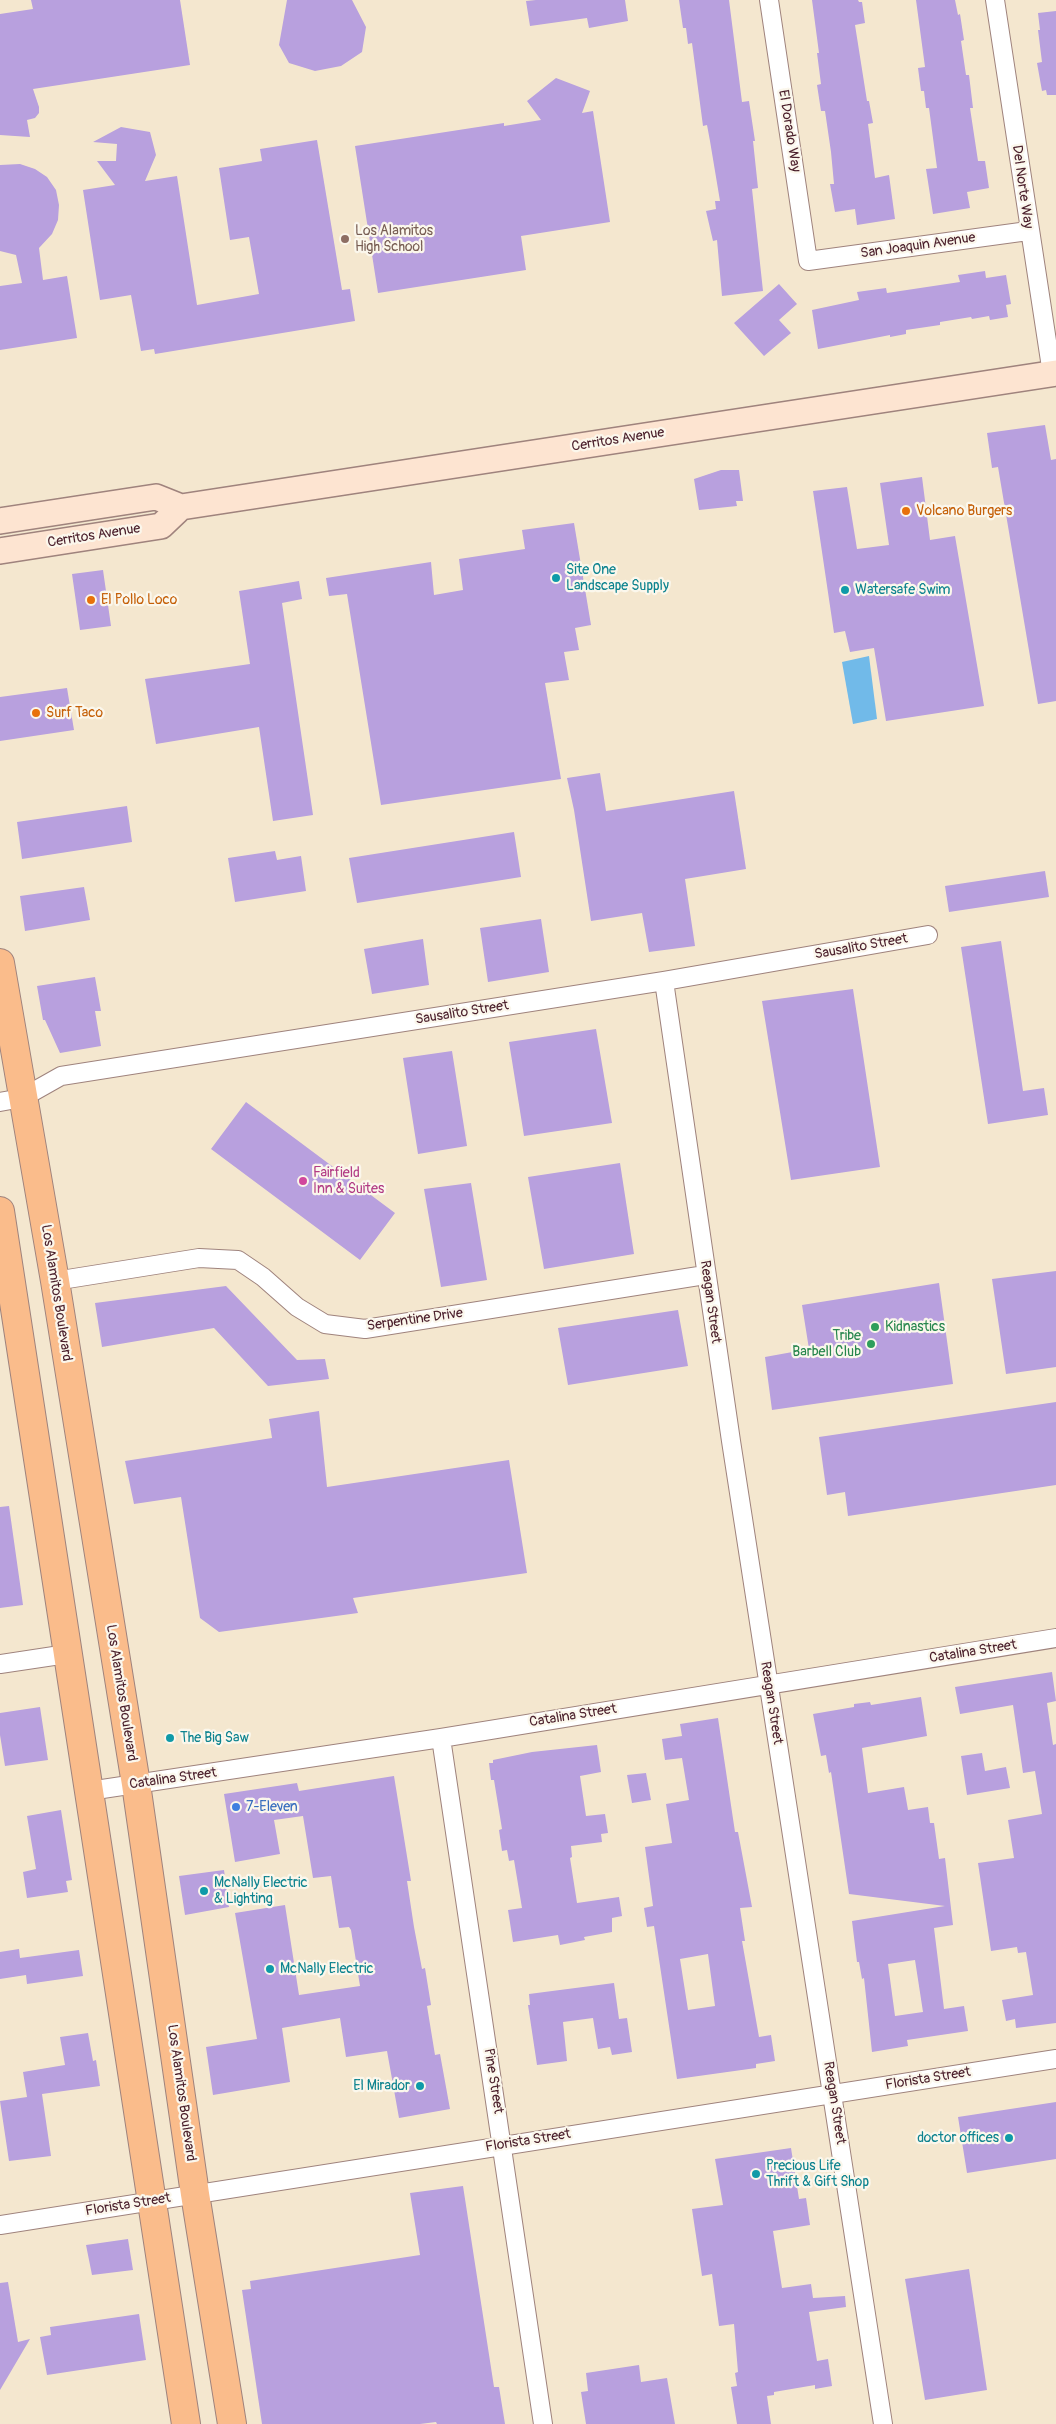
<!DOCTYPE html>
<style>
body{margin:0}
canvas{display:block;background:#f4e7cf}
</style>
<canvas width="1056" height="2424"></canvas>
<script>
const g = document.querySelector('canvas').getContext('2d');
g.lineJoin = 'round';
function fill(path, color) { g.fillStyle = color; g.fill(path, 'evenodd'); }
const toPath = rows => new Path2D(rows.map(r => 'M' + r).join(''));
function stroke(path, color, width, dash) { g.strokeStyle = color; g.lineWidth = width; g.lineCap = dash ? 'butt' : 'round'; g.setLineDash(dash || []); g.stroke(path); }
function label(font, color, halo, rows, align = 'center') {
  g.font = font + ' Pangolin,sans-serif'; g.lineWidth = 4.5; g.setLineDash([]); g.textBaseline = 'middle'; g.strokeStyle = halo; g.fillStyle = color; for (const [text, x, y, turn = 0] of rows) {
    g.save(); g.translate(x, y); g.rotate((+turn || 0) * Math.PI / 180); g.textAlign = isNaN(turn) ? turn : align; if (halo) g.strokeText(text, 0, 0); g.fillText(text, 0, 0); g.restore();
  }
}
const water = toPath([
 [869,656,877,719,853,724,842,662]
]);
const building = toPath([
 [31,0,180,0,190,65,33,89,39,107,39,113,35,118,27,120,30,137,0,135,0,14,33,9],
 [287,0,352,0,366,27,362,52,341,66,315,71,289,63,279,45],
 [536,0,625,0,628,21,589,28,587,18,530,26,526,1],
 [679,0,729,0,742,102,749,101,755,141,753,141,758,188,752,189,763,291,722,296,717,240,713,241,706,211,716,209,715,201,720,201,710,141,707,125,703,126,692,43,688,44,686,28,683,28],
 [812,0,858,0,859,2,862,2,865,23,855,25,867,101,869,101,873,123,868,124,875,178,889,175,895,219,857,225,855,209,835,212,830,184,834,184,831,152,825,111,821,111,817,85,821,84,817,53,819,53],
 [916,0,955,0,958,15,960,14,964,40,961,41,966,75,969,75,973,108,970,108,978,161,985,161,989,188,967,192,970,208,933,214,926,169,937,168,929,108,926,108,924,91,921,91,918,68,925,67],
 [1056,11,1056,95,1047,95,1046,90,1042,91,1037,63,1042,62,1038,30,1040,30,1038,13],
 [556,78,590,91,582,113,593,111,610,222,521,236,526,270,378,293,355,146,504,123,504,126,541,120,527,101],
 [121,127,150,132,156,155,145,181,177,176,197,305,259,294,249,237,230,240,219,168,262,161,260,149,317,140,342,290,350,289,355,321,155,354,154,349,141,351,131,295,100,300,83,190,115,185,97,161,116,161,117,144,93,142],
 [20,164,35,169,47,177,56,190,59,205,58,220,52,234,39,248,43,280,67,276,77,338,0,350,0,286,22,283,16,255,0,251,0,165],
 [985,271,986,278,1006,275,1011,304,1006,305,1008,317,990,320,989,316,972,319,971,317,940,322,940,325,906,330,906,334,890,337,890,335,818,349,812,310,859,300,857,292,886,288,887,293,960,282,958,275],
 [779,284,797,304,779,320,791,333,764,356,734,323],
 [1045,425,1051,460,1056,459,1056,701,1038,704,998,467,992,468,987,433],
 [721,470,739,470,743,501,736,501,737,506,699,510,694,479],
 [922,477,930,540,955,536,984,706,886,721,874,648,850,652,845,631,834,633,813,491,847,487,857,549,889,545,880,483],
 [574,523,591,625,575,628,579,650,564,652,569,680,545,683,561,779,381,805,347,594,329,596,326,578,431,562,434,595,463,590,459,559,525,549,522,530],
 [103,570,111,626,80,630,72,574],
 [299,581,302,599,282,603,313,815,273,821,259,727,156,744,145,679,250,664,239,591],
 [67,688,74,730,0,741,0,697],
 [600,773,606,811,734,791,746,869,685,879,695,946,649,952,642,913,591,921,574,810,567,778],
 [127,806,132,842,22,859,17,822],
 [514,832,521,877,357,903,349,858],
 [275,851,277,860,301,856,306,891,235,902,228,858],
 [1045,871,1049,897,949,912,945,886],
 [84,887,90,920,25,931,20,896],
 [541,919,549,972,488,982,480,928],
 [423,939,429,985,372,994,364,949],
 [1001,941,1023,1091,1044,1088,1048,1115,988,1124,961,947],
 [95,977,101,1011,95,1011,101,1046,60,1053,45,1020,43,1020,37,986],
 [853,989,880,1167,791,1180,762,1001],
 [596,1029,612,1123,524,1136,509,1042],
 [452,1051,467,1146,418,1154,403,1058],
 [246,1102,395,1213,360,1260,211,1149],
 [620,1163,634,1254,544,1269,528,1177],
 [471,1183,487,1280,441,1287,424,1189],
 [1056,1271,1056,1367,1006,1374,992,1279],
 [939,1283,953,1384,772,1410,765,1357,809,1349,802,1305],
 [226,1286,297,1360,325,1359,329,1379,268,1386,214,1328,102,1347,95,1303],
 [678,1310,688,1366,568,1385,558,1328],
 [1056,1402,1056,1485,848,1516,845,1492,827,1495,819,1437],
 [319,1411,327,1487,509,1460,527,1573,353,1598,358,1613,219,1632,200,1618,181,1497,134,1504,125,1461,272,1438,269,1419],
 [9,1506,23,1605,0,1608,0,1507],
 [1052,1672,1056,1701,1047,1703,1053,1745,1056,1744,1056,2023,1016,2028,1015,2019,1006,2021,1002,2000,1033,1995,1026,1952,1018,1953,1017,1947,991,1951,978,1863,1014,1858,1008,1820,1042,1814,1035,1771,1023,1773,1013,1705,960,1714,955,1687],
 [921,1697,927,1736,862,1748,868,1793,904,1787,908,1810,928,1807,930,1823,934,1823,939,1859,945,1858,953,1925,934,1928,944,2009,964,2006,968,2031,907,2040,908,2046,872,2052,864,1978,862,1979,859,1962,857,1962,852,1921,945,1906,849,1894,831,1772,829,1773,826,1755,821,1756,813,1714,854,1707,854,1704,870,1702,871,1705],
 [915,1960,923,2012,895,2016,888,1964],
 [40,1707,48,1760,5,1766,0,1735,0,1713],
 [718,1718,735,1832,738,1832,752,1907,740,1908,745,1941,742,1941,759,2037,771,2035,775,2061,756,2064,756,2068,677,2079,654,1926,647,1927,644,1908,653,1906,645,1847,672,1843,666,1804,689,1800,682,1758,665,1760,662,1739,682,1736,680,1724],
 [708,1954,715,2006,688,2010,680,1959],
 [597,1745,601,1772,580,1776,586,1816,605,1814,608,1833,601,1834,602,1842,571,1846,572,1857,570,1858,577,1903,619,1897,622,1916,612,1918,612,1932,584,1937,585,1940,560,1945,558,1935,513,1942,508,1910,522,1908,514,1860,509,1861,507,1850,502,1851,499,1830,502,1829,494,1780,491,1780,489,1763,493,1763,493,1760,532,1752],
 [982,1753,985,1771,1006,1767,1010,1788,967,1795,961,1756],
 [646,1773,651,1800,632,1803,627,1775],
 [394,1776,411,1881,407,1881,414,1927,422,1969,425,1968,431,2005,427,2006,435,2055,440,2054,450,2109,399,2118,387,2051,346,2057,340,2018,282,2028,290,2082,213,2095,206,2047,257,2039,235,1913,285,1905,299,1995,360,1986,351,1930,349,1927,339,1928,331,1876,313,1878,303,1816,274,1820,280,1854,235,1862,224,1794,297,1783,299,1791],
 [61,1810,72,1880,66,1881,68,1892,27,1898,23,1872,36,1869,27,1816],
 [224,1870,229,1907,185,1915,179,1876],
 [19,1949,20,1958,79,1950,83,1976,27,1984,26,1975,0,1979,0,1952],
 [614,1983,619,2019,627,2018,632,2052,612,2055,610,2047,598,2049,593,2018,563,2022,567,2061,537,2065,528,2005,530,2005,529,1994],
 [88,2033,93,2061,96,2060,100,2086,42,2094,51,2156,9,2161,0,2101,27,2097,23,2072,65,2065,60,2037],
 [1056,2102,1056,2159,967,2173,958,2117],
 [791,2148,799,2199,806,2198,810,2225,773,2231,782,2288,811,2284,813,2298,845,2296,846,2307,809,2312,817,2361,828,2359,832,2386,815,2389,815,2385,774,2392,774,2395,767,2396,771,2424,737,2424,731,2387,737,2386,735,2373,738,2372,734,2324,719,2326,712,2274,702,2276,692,2209,723,2205,715,2159],
 [463,2186,494,2387,499,2387,505,2424,437,2424,436,2422,420,2424,262,2424,242,2290,251,2289,250,2281,420,2255,410,2193],
 [128,2239,133,2270,92,2275,86,2245],
 [969,2269,987,2390,925,2400,905,2279],
 [8,2282,18,2342,30,2339,0,2390,0,2283],
 [139,2314,146,2360,47,2375,40,2337,51,2335,50,2327],
 [639,2365,641,2382,667,2378,675,2424,586,2424,581,2392,588,2391,586,2373]
]);
const minor = toPath([
 [769,0,808,261,1028,231],
 [995,0,1052,374],
 [664,981,731,1441,883,2424],
 [0,1102,22,1098,61,1076,664,981,928,935],
 [55,1281,199,1258,238,1260,263,1277,297,1307,325,1324,365,1329,705,1275],
 [0,1664,67,1654],
 [441,1738,543,2424],
 [89,1791,441,1738,1056,1638],
 [0,2225,1056,2059]
]);
const secondary = toPath([
 [0,521,156,497,181,507,1056,373],
 [0,551,161,526,181,507]
]);
const primary = toPath([
 [0,963,55,1281,136,1784,195,2194,232,2424],
 [0,1211,186,2424]
]);
const markers = [
 [345,239,5,"#8d6e63"],
 [906,511,5,"#e8710a"],
 [556,578,5,"#0f9aa8"],
 [845,590,5,"#0f9aa8"],
 [91,600,5,"#e8710a"],
 [36,713,5,"#e8710a"],
 [303,1181,5,"#d1479c"],
 [875,1327,5,"#2e9e5b"],
 [871,1344,5,"#2e9e5b"],
 [170,1738,5,"#0f9aa8"],
 [236,1807,5,"#3f7fe0"],
 [204,1891,5,"#0f9aa8"],
 [270,1969,5,"#0f9aa8"],
 [420,2086,5,"#0f9aa8"],
 [1009,2138,5,"#0f9aa8"],
 [756,2174,5,"#0f9aa8"]
];
const streetNames = [
 ["El Dorado Way",789,131,81],
 ["Del Norte Way",1022,187,82],
 ["San Joaquin Avenue",918,246,-8],
 ["Cerritos Avenue",618,440,-9],
 ["Cerritos Avenue",94,536,-9],
 ["Sausalito Street",861,947,-10],
 ["Sausalito Street",462,1013,-9],
 ["Los Alamitos Boulevard",56,1293,81],
 ["Reagan Street",710,1302,82],
 ["Serpentine Drive",415,1320,-8],
 ["Catalina Street",973,1652,-9],
 ["Los Alamitos Boulevard",121,1693,81],
 ["Reagan Street",771,1703,81],
 ["Catalina Street",573,1716,-9],
 ["Catalina Street",173,1779,-8],
 ["Florista Street",928,2079,-9],
 ["Pine Street",493,2081,81],
 ["Los Alamitos Boulevard",181,2093,82],
 ["Reagan Street",834,2103,81],
 ["Florista Street",528,2141,-9],
 ["Florista Street",128,2205,-9]
];
const educationNames = [
 ["Los Alamitos",355,231],
 ["High School",355,247]
];
const foodNames = [
 ["Volcano Burgers",916,511],
 ["El Pollo Loco",101,600],
 ["Surf Taco",46,713]
];
const cultureNames = [
 ["Site One",566,570],
 ["Landscape Supply",566,586],
 ["Watersafe Swim",855,590],
 ["The Big Saw",180,1738],
 ["McNally Electric",214,1883],
 ["& Lighting",214,1899],
 ["McNally Electric",280,1969],
 ["El Mirador",410,2086,"right"],
 ["doctor offices",999,2138,"right"],
 ["Precious Life",766,2166],
 ["Thrift & Gift Shop",766,2182]
];
const hotelNames = [
 ["Fairfield",313,1173],
 ["Inn & Suites",313,1189]
];
const leisureNames = [
 ["Kidnastics",885,1327],
 ["Tribe",861,1336,"right"],
 ["Barbell Club",861,1352,"right"]
];
const shopNames = [
 ["7-Eleven",246,1807]
];
fill(water, '#71bae9');
fill(building, '#b8a0de');
stroke(minor, '#9f837d', 20);
stroke(secondary, '#9f837d', 28);
stroke(primary, '#9f837d', 30);
stroke(minor, '#fff', 18);
stroke(secondary, '#fde4d1', 25);
stroke(primary, '#fabc8b', 28);
for (const [x, y, r, color] of markers) { const dot = new Path2D(); dot.arc(x, y, r, 0, 2 * Math.PI); g.fillStyle = color; g.fill(dot); stroke(dot, '#fbf7ec', 2); }
label('14px', '#4a1f2b', '#fbf7ec', streetNames);
label('14px', '#785e54', '#fbf7ec', educationNames, 'left');
label('14px', '#c56008', '#fbf7ec', foodNames, 'left');
label('14px', '#0d838f', '#fbf7ec', cultureNames, 'left');
label('14px', '#b23c85', '#fbf7ec', hotelNames, 'left');
label('14px', '#27864d', '#fbf7ec', leisureNames, 'left');
label('14px', '#366cbe', '#fbf7ec', shopNames, 'left');
</script>
